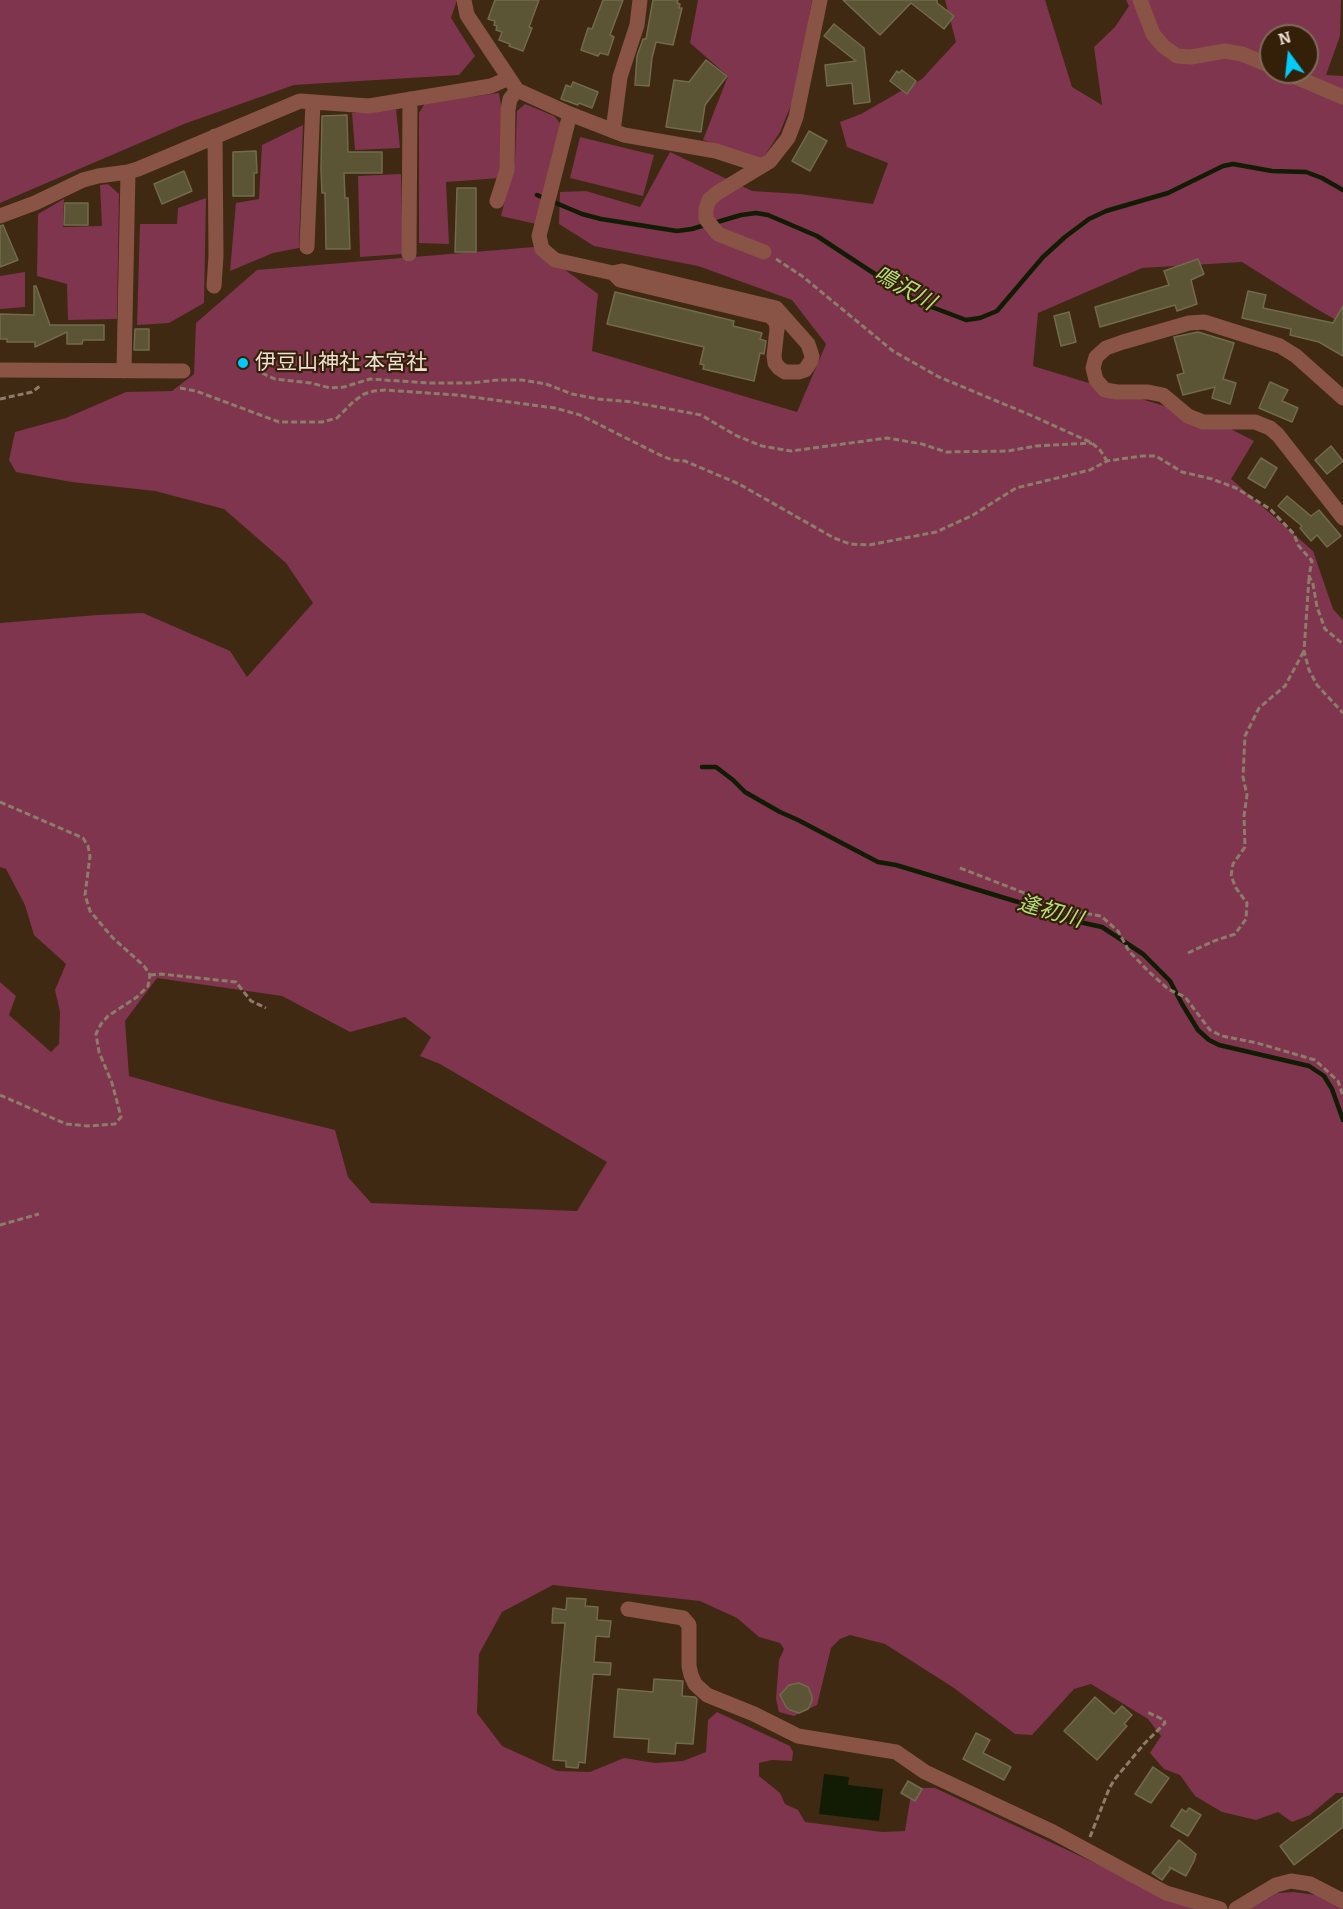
<!DOCTYPE html>
<meta charset="utf-8">
<style>
body{margin:0}
#map{position:relative;width:1343px;height:1909px;overflow:hidden;background:#3f2913;font-family:Bitter,serif}
canvas{display:block}
.north{position:absolute;left:1259px;top:24px;width:60px;height:60px;box-sizing:border-box;background:#341f09;border:2px solid #7e6c59;border-radius:50%;rotate:345deg;font-size:16px;font-weight:700;line-height:24px;text-align:center;color:#eddfd2}
.north::after{content:'';display:block;margin:auto;width:21px;height:27px;background:#00cbf9;clip-path:polygon(50% 0,100% 100%,50% 72%,0 100%)}
</style>
<div id="map">
<canvas width="1343" height="1909"></canvas>
<div class="north">N</div>
</div>
<script>
const g = document.querySelector('canvas').getContext('2d');
g.lineJoin = 'round';
function fill(path, color) { g.fillStyle = color; g.fill(path, 'evenodd'); }
const toPath = rows => new Path2D(rows.map(r => 'M' + r).join(''));
function stroke(path, color, width, dash) { g.strokeStyle = color; g.lineWidth = width; g.lineCap = dash ? 'butt' : 'round'; g.setLineDash(dash || []); g.stroke(path); }
function label(font, color, halo, rows, align = 'center') {
  g.font = font + ' Bitter,"Noto Sans JP",serif'; g.lineWidth = 4.5; g.setLineDash([]); g.textBaseline = 'middle'; g.strokeStyle = halo; g.fillStyle = color; for (const [text, x, y, turn = 0] of rows) {
    g.save(); g.translate(x, y); g.rotate((+turn || 0) * Math.PI / 180); g.textAlign = isNaN(turn) ? turn : align; if (halo) g.strokeText(text, 0, 0); g.fillText(text, 0, 0); g.restore();
  }
}
const green = toPath([
 [0,0,457,0,451,18,475,56,459,75,294,85,184,124,0,203],
 [698,0,812,0,796,93,780,132,762,160,703,140,728,76,690,43],
 [945,0,1045,0,1072,87,1102,105,1094,47,1115,27,1129,6,1126,0,1341,0,1340,36,1326,75,1343,76,1343,324,1315,308,1242,262,1142,268,1038,313,1033,366,1217,422,1254,441,1231,479,1313,551,1333,609,1343,620,1343,1793,1336,1793,1310,1815,1292,1822,1278,1812,1256,1820,1222,1812,1195,1796,1180,1775,1164,1769,1150,1753,1161,1736,1148,1719,1091,1684,1074,1689,1032,1735,1015,1734,954,1688,885,1644,850,1635,840,1639,831,1648,817,1705,794,1716,779,1712,776,1699,779,1660,784,1649,780,1643,759,1637,737,1618,700,1601,553,1585,502,1612,479,1654,477,1713,502,1746,557,1771,590,1772,624,1758,655,1763,683,1761,706,1752,708,1720,717,1712,790,1746,793,1752,792,1761,772,1760,759,1763,759,1776,780,1793,785,1804,798,1810,805,1822,882,1832,905,1831,912,1788,935,1788,1193,1909,0,1909,0,982,16,996,9,1015,51,1052,59,1044,60,1012,55,990,66,964,34,935,25,905,6,869,0,867,0,623,97,615,143,613,230,651,247,677,313,603,286,563,224,509,155,491,72,482,16,472,9,460,15,432,66,418,126,392,172,391,194,374,196,323,257,270,534,247,598,294,592,351,797,412,826,344,792,300,698,266,594,246,559,224,560,192,586,191,640,207,670,152,752,191,800,194,873,204,888,163,847,147,840,122,861,114,922,79,956,42],
 [1271,36,1307,36,1307,72,1271,72],
 [157,978,282,996,350,1032,405,1017,431,1037,420,1056,440,1064,607,1162,577,1211,371,1203,348,1177,335,1130,217,1101,129,1076,125,1021],
 [499,93,501,105,500,178,446,182,449,244,419,243,419,113,425,103],
 [525,104,554,116,561,124,536,224,501,216,515,160,517,111],
 [396,109,400,148,355,150,352,113],
 [303,125,299,248,273,253,230,271,236,203,259,199,262,145],
 [580,137,654,155,643,196,570,178],
 [401,174,403,254,360,257,358,176],
 [108,184,119,194,117,319,68,320,67,284,37,276,38,214,64,199,63,227,102,226,100,185],
 [206,198,204,303,169,323,137,325,140,224,177,224,178,208],
 [25,272,25,307,0,309,0,276],
 [1294,1892,1322,1896,1343,1894,1343,1909,1250,1909,1278,1893]
]);
const water = toPath([
 [824,1774,849,1777,848,1785,883,1789,879,1821,819,1814]
]);
const stream = toPath([
 [537,195,582,214,601,219,677,231,692,229,705,225],
 [714,223,741,215,756,213,768,215,817,236,916,301,966,320,980,318,997,311,1043,257,1065,237,1089,219,1106,211,1168,193,1223,166,1233,164,1272,171,1306,172,1322,178,1343,190],
 [702,767,716,767,733,780,745,792,780,812,798,820,878,862,896,865,1018,902,1052,916,1102,927,1143,954,1170,981,1182,1004,1198,1030,1209,1040,1219,1045,1309,1066,1324,1076,1332,1089,1343,1120]
]);
const building = toPath([
 [495,0,539,0,529,27,532,28,523,51,509,46,510,44,499,40,502,32,496,30,497,26,494,25,495,21,488,19,495,0],
 [603,0,623,0,610,35,614,37,608,55,600,53,598,56,581,50,588,28,592,29,603,0],
 [653,0,678,0,677,3,680,4,679,8,682,8,673,45,656,42,652,58,649,86,635,85,637,56,643,39,646,39,653,0],
 [843,0,937,0,937,3,954,16,944,29,911,3,880,35,843,0],
 [834,24,864,48,870,102,854,104,852,83,827,86,825,65,856,61,824,36,834,24],
 [706,60,727,76,705,105,701,132,666,127,674,80,689,82,706,60],
 [902,70,916,81,907,94,890,81,897,71,899,73,902,70],
 [573,82,598,92,592,108,579,103,578,105,561,99,566,85,571,87,573,82],
 [347,115,348,152,382,152,382,173,344,173,345,198,348,198,350,249,326,249,325,193,322,193,321,170,322,116,347,115],
 [809,131,827,141,810,171,792,161,809,131],
 [256,151,257,173,254,173,254,196,233,196,233,152,256,151],
 [184,171,192,191,162,204,154,184,184,171],
 [457,188,476,188,476,252,455,252,457,188],
 [65,203,88,203,88,225,64,225,65,203],
 [3,225,18,260,0,267,0,226,3,225],
 [1198,259,1204,274,1191,280,1197,304,1177,311,1175,305,1100,327,1095,307,1169,285,1164,271,1198,259],
 [34,286,36,286,50,325,104,325,104,340,83,340,82,344,67,344,67,332,35,347,35,342,7,342,7,339,0,339,0,314,34,315,34,286],
 [1248,291,1266,295,1263,308,1333,323,1343,306,1343,356,1319,342,1290,335,1291,329,1242,318,1248,291],
 [615,292,734,321,733,326,762,333,760,339,766,341,764,354,760,353,754,381,703,369,704,365,700,364,704,347,607,324,615,292],
 [1069,312,1076,342,1061,346,1054,316,1069,312],
 [135,329,149,329,149,350,134,350,135,329],
 [1198,332,1234,343,1223,379,1236,383,1230,404,1212,398,1215,387,1183,395,1177,375,1184,373,1174,337,1198,332],
 [1270,382,1288,390,1282,401,1298,408,1292,422,1259,408,1270,382],
 [1331,446,1343,461,1327,474,1315,460,1331,446],
 [1261,458,1277,468,1265,488,1248,478,1261,458],
 [1287,496,1311,516,1319,510,1341,536,1327,547,1317,535,1311,541,1300,528,1302,526,1278,506,1287,496],
 [567,1598,586,1599,585,1606,598,1607,597,1620,611,1621,609,1637,596,1636,594,1662,611,1663,610,1675,593,1674,585,1763,579,1762,578,1768,566,1767,566,1761,553,1760,565,1623,552,1623,553,1608,566,1610,567,1598],
 [654,1679,683,1681,682,1696,695,1697,697,1699,693,1744,676,1743,675,1754,648,1752,649,1739,614,1737,618,1689,653,1692,654,1679],
 [799,1683,808,1687,812,1696,812,1701,808,1709,799,1713,790,1710,786,1707,780,1695,789,1685,799,1683],
 [1095,1697,1114,1714,1122,1706,1132,1715,1124,1724,1127,1726,1097,1760,1064,1731,1095,1697],
 [976,1733,990,1740,983,1753,1011,1767,1004,1780,963,1759,976,1733],
 [1153,1767,1169,1778,1151,1803,1135,1794,1153,1767],
 [908,1781,922,1789,915,1801,901,1793,908,1781],
 [1343,1797,1343,1827,1294,1865,1280,1846,1343,1797],
 [1189,1808,1201,1815,1188,1836,1171,1826,1182,1809,1186,1812,1189,1808],
 [1179,1840,1196,1854,1194,1861,1186,1876,1169,1867,1171,1868,1162,1880,1152,1873,1179,1840]
]);
const path = toPath([
 [776,259,802,276,893,351,939,377,1035,417,1092,443,1100,450,1107,461],
 [262,373,275,379,311,383,330,388,344,387,370,379,429,383,470,383,498,380,522,380,546,384,572,394,598,399,632,402,701,415,737,436,762,446,791,451,887,438,922,444,946,452,1008,451,1036,446,1092,443],
 [180,388,196,391,279,422,322,422,337,418,353,402,364,394,374,391,385,390,457,395,555,408,580,415,660,455,672,460,685,461,739,484,834,538,850,544,869,545,936,532,973,515,1016,488,1090,470,1107,461,1142,456,1156,456,1182,472,1212,479,1236,488,1270,509,1294,534,1298,545,1312,561,1309,576,1313,584,1317,607,1325,629,1343,644],
 [0,399,32,392,40,386],
 [1309,578,1304,651,1309,670,1317,685,1343,713],
 [0,802,83,838,88,846,90,856,85,895,90,911,112,937,144,966,150,975,148,986,137,997,108,1016,101,1024,96,1034,99,1052,112,1083,121,1117,115,1124,88,1126,66,1124,0,1095],
 [960,868,1027,894,1052,908,1101,916,1118,931,1129,951,1148,971,1168,989,1185,997,1210,1030,1222,1036,1257,1043,1315,1060,1338,1081,1343,1096],
 [1188,953,1214,941,1235,934,1246,919,1247,903,1236,888,1231,876,1233,864,1245,847,1244,816,1247,795,1243,777,1245,736,1259,708,1285,686,1304,651],
 [150,975,161,974,236,982,251,1001,266,1008],
 [0,1225,39,1214],
 [1090,1837,1109,1789,1114,1780,1144,1744,1165,1723,1164,1720,1147,1712]
]);
const minor = toPath([
 [464,0,467,15,517,90,570,114,624,135,716,151,762,166],
 [1140,0,1153,34,1163,46,1177,56,1191,57,1225,51,1242,54,1271,66],
 [1284,72,1343,97],
 [570,114,539,236,542,249,555,260,613,273,622,271,776,308,808,344,812,356,811,361,805,370,799,372,785,372,779,368,775,363,774,356,777,329,776,322,770,316,620,280,613,273],
 [613,131,620,77,637,25,640,0],
 [497,201,507,170,508,110,510,99,517,90],
 [0,216,35,203,83,180,98,176,128,172,138,169,300,101,369,106,491,86,509,78],
 [307,247,313,102],
 [764,252,718,234,706,219,706,209,709,200,717,193,770,161,788,138,796,117,820,0],
 [409,254,410,99],
 [214,286,216,256,215,136],
 [0,370,183,371],
 [124,371,128,172],
 [1343,398,1296,356,1280,346,1204,322,1189,323,1123,342,1106,348,1096,357,1093,368,1096,380,1105,390,1117,392,1148,392,1163,395,1188,416,1203,422,1255,422,1270,428,1278,435,1343,518],
 [628,1609,683,1618,689,1625,689,1666,691,1675,695,1684,707,1695,754,1714,798,1736,896,1752,925,1772,1053,1832,1166,1893,1220,1909],
 [1236,1909,1276,1885,1291,1881,1310,1884,1343,1901]
]);
const markers = [
 [243,363,6,"#00cbf9"]
];
const poiNames = [
 ["伊豆山神社 本宮社",255,363]
];
const waterNames = [
 ["鳴沢川",904,289,29],
 ["逢初川",1050,912,16]
];
fill(green, '#7e354d');
fill(water, '#121c05');
stroke(stream, '#121c05', 4.5);
fill(building, '#5b5435');
stroke(building, '#726b4b', 1.5);
stroke(path, '#8e7c6a', 3, [6, 3]);
stroke(minor, '#895346', 15);
for (const [x, y, r, color] of markers) { const dot = new Path2D(); dot.arc(x, y, r, 0, 2 * Math.PI); g.fillStyle = color; g.fill(dot); stroke(dot, '#341f09', 2); }
label('21px', '#eddfd2', '#341f09', poiNames, 'left');
label('italic 22px', '#b3de77', '#341f09', waterNames);
</script>
